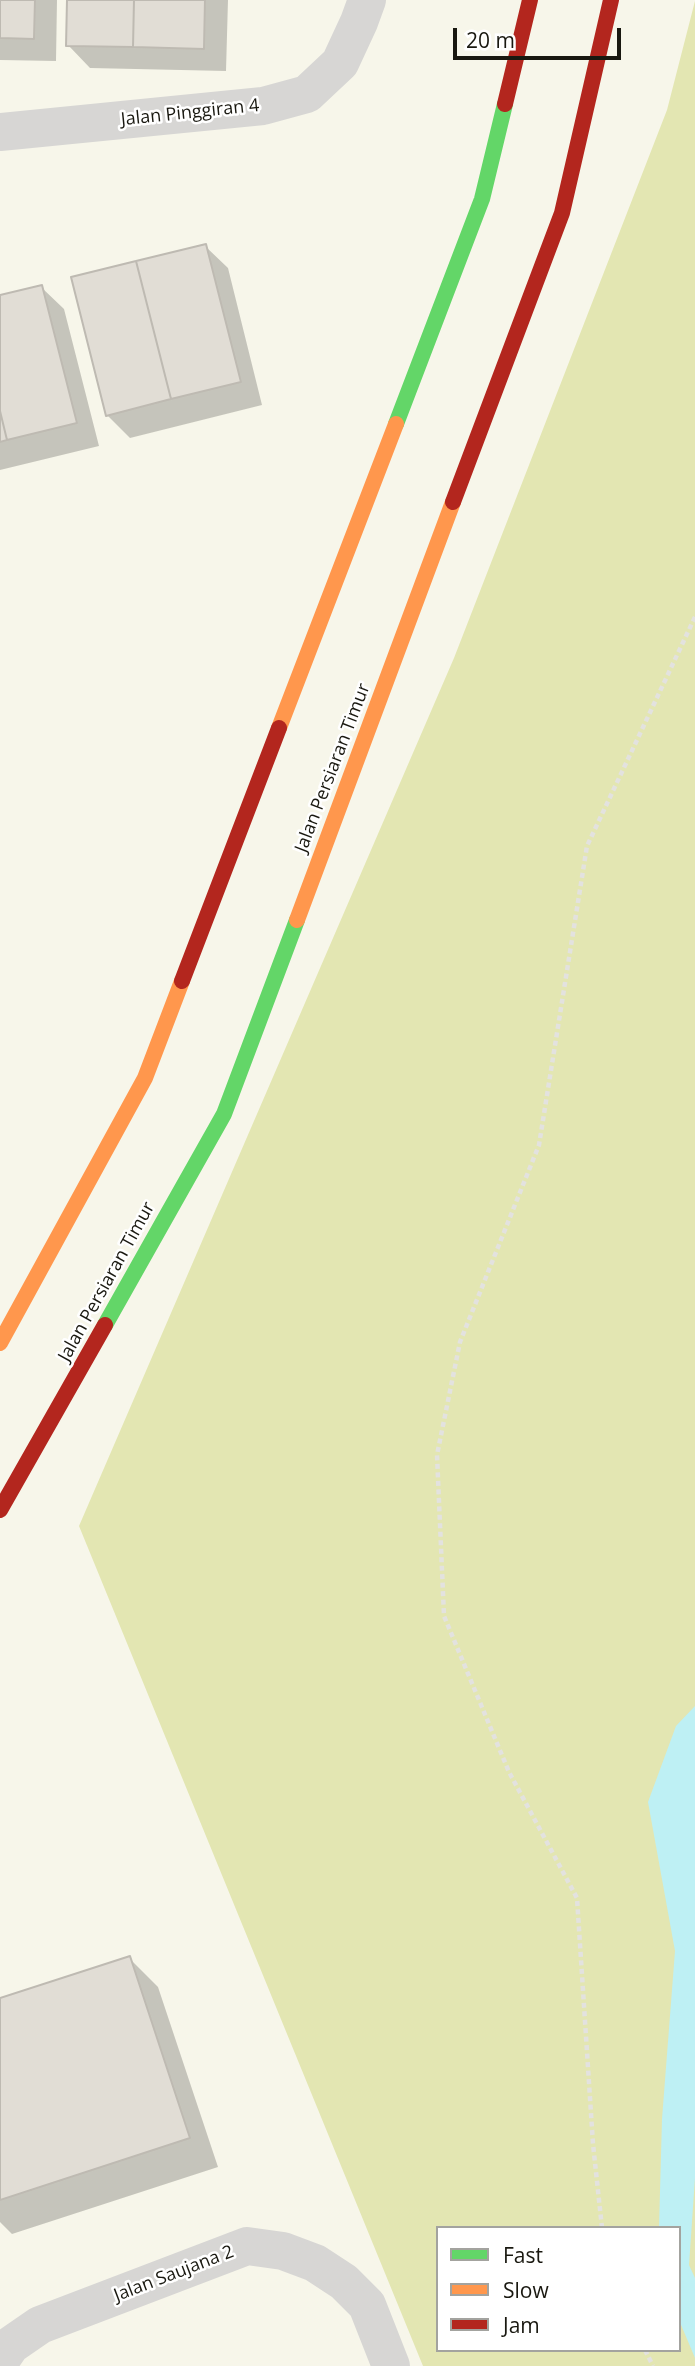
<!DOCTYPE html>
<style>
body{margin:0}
#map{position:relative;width:695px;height:2366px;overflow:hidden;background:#f7f6ea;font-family:"Open Sans",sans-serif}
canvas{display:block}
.legend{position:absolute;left:436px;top:2226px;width:245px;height:126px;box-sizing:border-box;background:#fff;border:2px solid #a3a39f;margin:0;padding:9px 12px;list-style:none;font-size:21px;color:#191810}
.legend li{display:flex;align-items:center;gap:14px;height:35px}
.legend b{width:35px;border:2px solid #a3a39f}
.scale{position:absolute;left:453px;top:28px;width:168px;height:32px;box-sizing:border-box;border:4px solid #191810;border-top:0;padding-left:9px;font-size:21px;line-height:24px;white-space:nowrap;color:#191810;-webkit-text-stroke:5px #fff;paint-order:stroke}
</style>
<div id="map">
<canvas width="695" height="2366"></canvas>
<ul class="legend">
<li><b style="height:9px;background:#63d668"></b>Fast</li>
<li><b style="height:9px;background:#ff974d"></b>Slow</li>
<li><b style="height:9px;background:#b3261e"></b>Jam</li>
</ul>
<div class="scale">20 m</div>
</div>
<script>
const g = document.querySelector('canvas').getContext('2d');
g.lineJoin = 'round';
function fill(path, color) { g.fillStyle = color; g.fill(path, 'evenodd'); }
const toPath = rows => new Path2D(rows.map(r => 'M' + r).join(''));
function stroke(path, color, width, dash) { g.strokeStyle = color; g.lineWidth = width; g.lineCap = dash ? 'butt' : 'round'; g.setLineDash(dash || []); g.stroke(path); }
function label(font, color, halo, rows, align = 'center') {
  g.font = font + ' "Open Sans",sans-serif'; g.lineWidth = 5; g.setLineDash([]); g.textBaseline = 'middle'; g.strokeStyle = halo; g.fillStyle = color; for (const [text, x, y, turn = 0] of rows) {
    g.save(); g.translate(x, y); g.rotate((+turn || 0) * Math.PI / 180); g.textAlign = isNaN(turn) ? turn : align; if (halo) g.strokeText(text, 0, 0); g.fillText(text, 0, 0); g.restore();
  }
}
const green = toPath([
 [695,1,695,2366,423,2366,79,1526,454,658,667,110],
 [438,2228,679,2228,679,2350,438,2350]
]);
const water = toPath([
 [695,1706,695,2178,689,2265,695,2278,695,2358,679,2320,679,2228,659,2228,662,2119,675,1951,648,1802,676,1726]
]);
const shadow = toPath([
 [0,0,57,0,56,61,0,60],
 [69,0,228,0,226,71,90,68,68,45],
 [205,246,228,268,262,405,130,438,107,415],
 [41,287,64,309,99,446,0,470,0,297],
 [129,1958,158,1987,218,2167,12,2234,0,2222,0,2000]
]);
const building = toPath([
 [0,0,35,0,34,39,0,38,0,0],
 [67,0,134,0,133,47,66,46,67,0],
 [134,0,205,0,204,49,133,47,134,0],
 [206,244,241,382,171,399,136,261,206,244],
 [136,261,171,399,106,416,71,277,136,261],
 [42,285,77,423,7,440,0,411,0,295,42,285],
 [0,411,7,440,0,442,0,411],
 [130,1956,190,2138,0,2200,0,1998,130,1956]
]);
const path = toPath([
 [602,2228,593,2144,577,1898,509,1772,444,1616,437,1455,460,1342,539,1145,587,846,695,617],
 [645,2350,653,2366]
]);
const street = toPath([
 [0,132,263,106,307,94,340,63,359,22,367,0],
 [0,2361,11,2345,40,2325,247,2246,283,2251,315,2263,344,2282,367,2305,391,2366]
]);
const fast = toPath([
 [396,424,482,199,505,104],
 [105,1325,224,1114,297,920]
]);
const slow = toPath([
 [279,728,396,424],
 [297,920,453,502],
 [0,1343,145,1078,182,981]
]);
const jam = toPath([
 [505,104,530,0],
 [453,502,562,213,611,0],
 [182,981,279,728],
 [0,1510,105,1325]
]);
const streetNames = [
 ["Jalan Pinggiran 4",190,113,-6],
 ["Jalan Persiaran Timur",333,768,-69],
 ["Jalan Persiaran Timur",107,1282,-61],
 ["Jalan Saujana 2",174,2274,-21]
];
fill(green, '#e3e6b2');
fill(water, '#bef0f4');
fill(shadow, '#0003');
fill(building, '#e1ddd5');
stroke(building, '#bebab2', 2);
stroke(path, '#e3e2df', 4.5, [5, 3.5]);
stroke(street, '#d7d6d4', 38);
stroke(fast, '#63d668', 16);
stroke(slow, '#ff974d', 16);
stroke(jam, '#b3261e', 16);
label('18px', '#191810', '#fff', streetNames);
</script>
